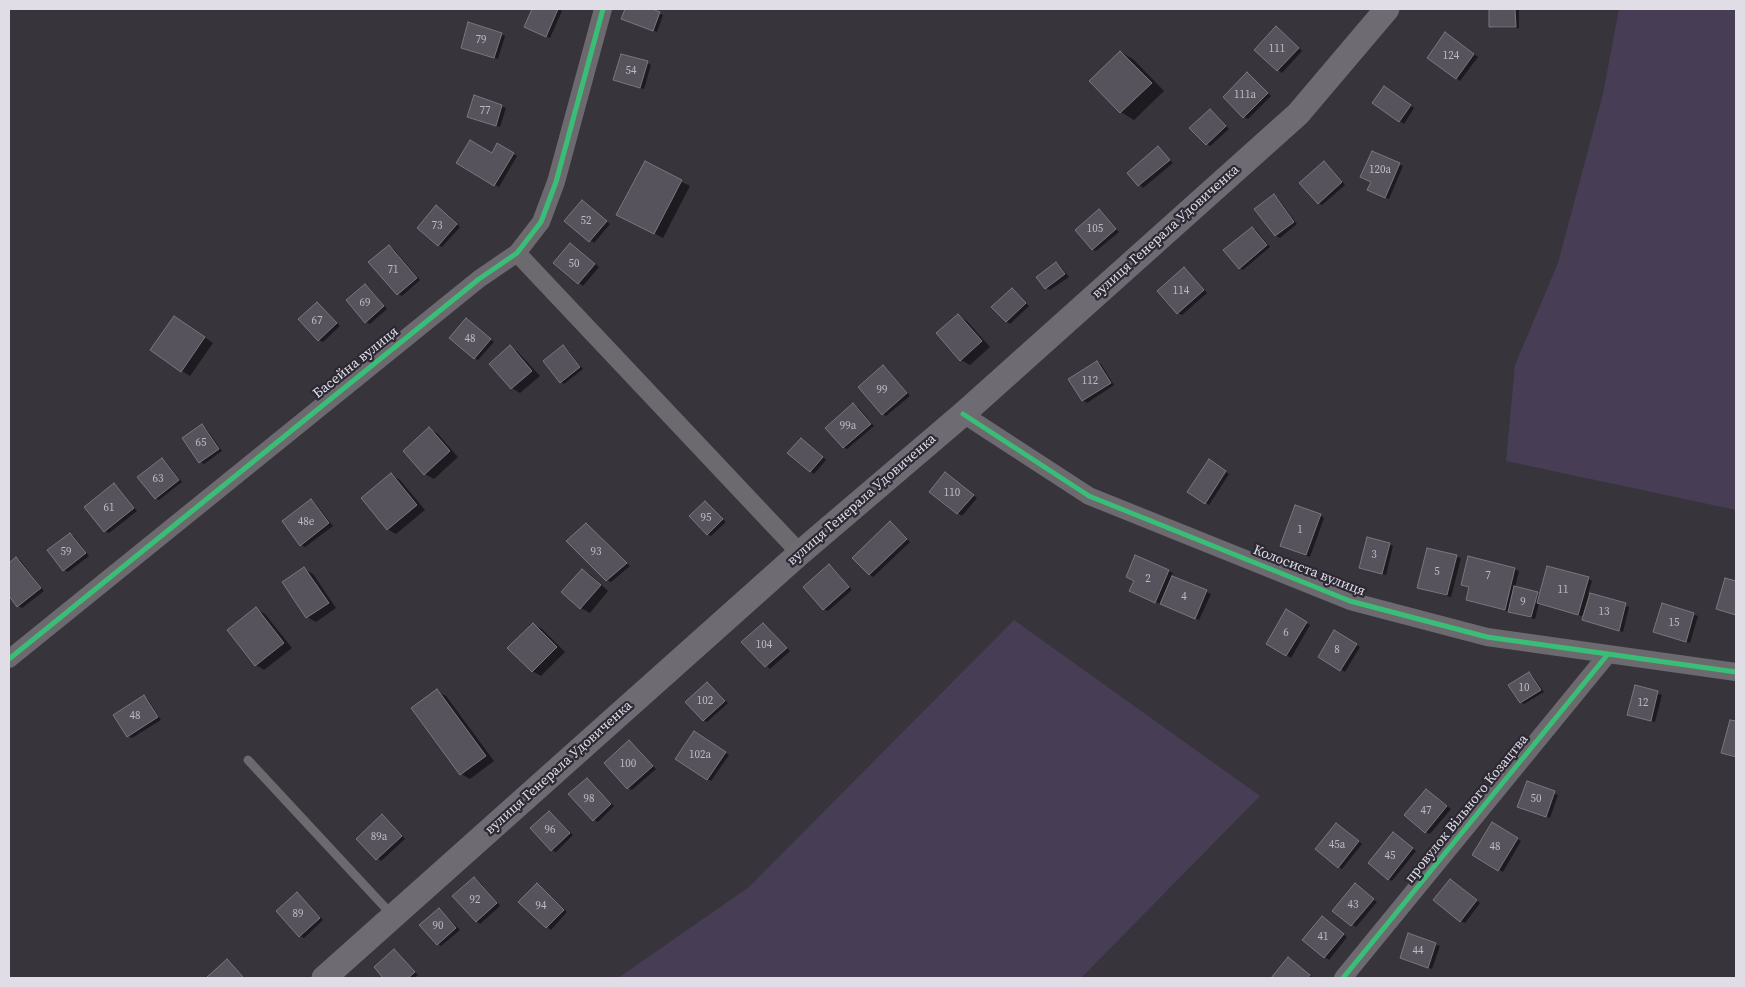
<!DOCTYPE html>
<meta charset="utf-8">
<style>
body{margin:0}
#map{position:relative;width:1745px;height:987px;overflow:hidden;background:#37343b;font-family:"Source Serif 4",serif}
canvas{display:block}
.frame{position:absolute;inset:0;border:10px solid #e0dde6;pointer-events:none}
</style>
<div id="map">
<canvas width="1745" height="987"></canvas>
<div class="frame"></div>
</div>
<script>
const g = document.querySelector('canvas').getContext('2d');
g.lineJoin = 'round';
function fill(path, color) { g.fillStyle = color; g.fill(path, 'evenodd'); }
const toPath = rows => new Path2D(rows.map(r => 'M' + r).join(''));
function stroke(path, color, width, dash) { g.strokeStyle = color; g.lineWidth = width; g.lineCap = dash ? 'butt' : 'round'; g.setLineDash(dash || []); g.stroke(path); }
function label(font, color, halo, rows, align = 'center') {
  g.font = font + ' "Source Serif 4",serif'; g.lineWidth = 4.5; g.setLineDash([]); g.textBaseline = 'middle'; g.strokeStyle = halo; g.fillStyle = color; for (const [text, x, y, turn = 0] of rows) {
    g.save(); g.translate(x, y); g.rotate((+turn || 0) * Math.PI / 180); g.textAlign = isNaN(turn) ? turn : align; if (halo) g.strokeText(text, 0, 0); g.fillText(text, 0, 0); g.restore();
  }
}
const green = toPath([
 [1619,9,1736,9,1736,510,1506,461,1515,365,1558,263,1603,94],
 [1014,620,1260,796,1081,978,618,978,749,887]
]);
const shadow = toPath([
 [533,9,559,9,562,11,550,38,526,27],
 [626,9,649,9,663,15,657,32,623,18],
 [1490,9,1519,9,1519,28,1494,28,1490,26],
 [1280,30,1302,51,1282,73,1256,50],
 [501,34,505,36,498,59,462,47],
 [1449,36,1478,57,1460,81,1428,58],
 [1121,52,1134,60,1164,91,1134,120,1121,112,1091,81],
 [647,63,651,65,644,89,615,80],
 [1248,74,1271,96,1248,119,1244,117],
 [1388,90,1414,108,1404,124,1374,103],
 [475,97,506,108,500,127,473,118],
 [1210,110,1229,129,1210,146,1207,144],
 [498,145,517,156,499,187,458,163,492,155],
 [1158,148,1173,163,1143,188,1129,173],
 [1372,152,1403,166,1389,199,1373,192],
 [1324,162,1328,165,1345,185,1322,205,1318,203],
 [645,163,690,186,663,238,625,218],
 [1274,196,1278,198,1297,224,1280,238,1276,236,1256,209],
 [586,204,610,224,594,243,566,220],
 [440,209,460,227,442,247,438,245],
 [1099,211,1119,232,1096,251,1092,249],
 [1252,228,1256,230,1270,247,1243,270,1240,268],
 [571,245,599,267,583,286,555,263],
 [389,246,393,248,420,280,402,296,398,294],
 [1057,263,1060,266,1069,277,1050,290,1046,288],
 [1184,269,1188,271,1207,293,1182,315,1178,313,1159,291],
 [365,286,369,288,387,309,370,324,366,322],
 [1012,289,1029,306,1010,324,1006,321],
 [317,303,340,326,323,342,319,340],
 [958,316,967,321,990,347,970,365,961,360],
 [183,322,213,343,190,376,182,371],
 [470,322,494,342,478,360,475,358],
 [563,346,567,349,583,369,564,384,561,382],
 [510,347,518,352,540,376,520,393,512,388],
 [1097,362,1101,364,1114,385,1087,403,1083,400],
 [883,367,887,369,910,396,886,416,883,414],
 [854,405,858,407,874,426,847,449,843,447],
 [202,425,206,428,222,451,204,464,200,462],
 [429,429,438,434,458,457,434,479,425,474],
 [805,442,826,460,814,474,789,453],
 [162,459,166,462,182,482,159,500,155,498],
 [1209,461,1229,474,1209,505,1189,492],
 [391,475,400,480,425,510,396,534,387,529],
 [950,476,977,498,962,516,931,492],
 [114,485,118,487,137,511,109,533,105,531],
 [311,501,315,503,333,526,305,547,301,545],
 [705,502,726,522,711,536,707,534],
 [1320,515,1324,518,1310,557,1286,548],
 [890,523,910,542,873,577,869,574],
 [586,525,630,566,611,582,607,580],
 [70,534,74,536,89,556,68,572,64,570],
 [1389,544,1393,546,1386,575,1361,568],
 [1428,549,1461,558,1451,597,1419,588],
 [1136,557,1169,571,1173,573,1171,577,1211,594,1199,620,1134,593],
 [16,558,20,560,44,591,22,608,18,606,9,594,9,564],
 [829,566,833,568,852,590,828,611,824,609],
 [304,569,313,574,336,608,316,622,307,617],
 [1515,569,1519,571,1515,587,1541,595,1588,578,1592,581,1588,594,1629,607,1623,632,1584,620,1587,608,1585,607,1582,616,1539,603,1535,619,1467,600,1471,587,1463,584],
 [582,570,591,575,608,591,590,613,581,608],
 [1663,605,1698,616,1690,643,1655,632],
 [256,609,265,614,292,648,264,670,256,665],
 [1286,611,1310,625,1291,658,1267,644],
 [533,624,542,629,565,652,541,676,532,671],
 [763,624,790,651,770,669,743,642],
 [1335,632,1360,647,1345,672,1320,656],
 [1529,674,1533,676,1544,692,1524,704,1520,702],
 [708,684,728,703,707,722,703,720],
 [1635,687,1662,695,1655,722,1628,714],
 [437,691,446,696,494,761,470,779,461,774],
 [144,697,148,699,161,720,132,738,128,736],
 [1730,721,1736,723,1736,758,1722,753],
 [698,735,729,755,711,781,707,779],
 [629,742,656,769,632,790,628,788],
 [587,779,614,806,598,822,594,820],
 [1527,783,1558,795,1550,818,1523,808],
 [1427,790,1451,809,1430,834,1426,832],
 [549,812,573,835,556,852,552,850],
 [386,818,405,839,381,861,358,839],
 [1492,824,1521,841,1503,872,1474,855],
 [1340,826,1362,844,1342,869,1338,867],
 [1397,836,1416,851,1392,881,1388,879],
 [474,878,478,880,500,906,480,924,476,921],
 [1455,883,1480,903,1465,923,1461,921],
 [537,884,567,912,551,930,520,902],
 [1359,887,1377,902,1356,927,1334,911],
 [297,894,323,920,304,938,300,936],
 [439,909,460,930,441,946,438,944],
 [1326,920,1347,937,1329,960,1304,940],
 [1409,935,1440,946,1432,969,1401,958],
 [394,951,418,975,414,978,385,978,375,967],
 [1289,959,1292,961,1313,978,1273,978],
 [228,961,245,978,208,978]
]);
const building = toPath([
 [532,9,558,9,546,37,524,27,532,9],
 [625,9,652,9,660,12,653,31,621,19,625,9],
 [1489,9,1515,9,1516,27,1489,27,1489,9],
 [468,22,502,33,494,58,461,48,468,22],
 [1276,26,1299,48,1277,71,1254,50,1276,26],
 [1445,32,1474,54,1456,79,1427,58,1445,32],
 [1120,51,1152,83,1120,113,1089,81,1120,51],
 [621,54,648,61,640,88,613,80,621,54],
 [1247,72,1268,93,1243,118,1223,97,1247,72],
 [1384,86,1411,105,1399,122,1372,103,1384,86],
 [474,95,502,105,496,126,467,117,474,95],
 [1210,109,1226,126,1206,145,1189,128,1210,109],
 [470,140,492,153,497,143,514,153,494,186,456,163,470,140],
 [1158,146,1170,160,1138,186,1127,173,1158,146],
 [1372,151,1400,163,1385,198,1367,190,1371,182,1360,177,1372,151],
 [645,161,682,180,654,234,616,215,645,161],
 [1324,161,1342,182,1318,204,1299,183,1324,161],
 [1274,194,1294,222,1275,236,1254,209,1274,194],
 [582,200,607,221,589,242,564,221,582,200],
 [436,205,457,224,438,246,417,228,436,205],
 [1099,209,1116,229,1092,250,1075,230,1099,209],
 [1252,227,1267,245,1239,269,1223,250,1252,227],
 [570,243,595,264,578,284,553,263,570,243],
 [389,245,417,278,397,295,368,262,389,245],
 [1056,262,1065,274,1045,289,1036,277,1056,262],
 [1184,267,1204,290,1177,314,1157,291,1184,267],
 [365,284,384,306,365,323,346,300,365,284],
 [1012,288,1026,303,1006,322,991,307,1012,288],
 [317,302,337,323,318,341,298,319,317,302],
 [958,314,982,341,960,361,936,333,958,314],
 [174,316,205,337,181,372,150,350,174,316],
 [466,318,491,339,474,359,449,338,466,318],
 [510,345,532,371,511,389,489,364,510,345],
 [563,345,580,367,560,383,543,361,563,345],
 [1097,361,1111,383,1082,401,1068,379,1097,361],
 [883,365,907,393,882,415,858,387,883,365],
 [853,403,871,424,843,448,825,428,853,403],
 [202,424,219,449,199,463,182,438,202,424],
 [429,427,450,451,424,475,403,451,429,427],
 [801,438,823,457,810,472,787,453,801,438],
 [162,458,179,480,155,499,137,477,162,458],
 [1209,459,1226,471,1205,504,1187,492,1209,459],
 [945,472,974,495,957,514,929,492,945,472],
 [391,473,417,505,387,530,361,498,391,473],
 [114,483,134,508,104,532,84,507,114,483],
 [311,499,329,523,300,546,282,521,311,499],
 [705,501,723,519,707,535,689,516,705,501],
 [1295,505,1321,514,1306,555,1280,546,1295,505],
 [890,521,907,539,869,575,852,558,890,521],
 [586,523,627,563,606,581,566,541,586,523],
 [70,533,86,553,63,571,47,550,70,533],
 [1367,537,1390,543,1382,574,1359,568,1367,537],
 [1427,548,1457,555,1447,595,1417,588,1427,548],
 [1135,555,1169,570,1155,603,1129,591,1134,581,1126,577,1135,555],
 [1468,556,1515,568,1505,610,1466,600,1469,587,1461,585,1468,556],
 [16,557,41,588,17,607,9,596,9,563,16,557],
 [829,564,849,587,823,610,803,587,829,564],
 [1547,566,1589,577,1578,615,1537,603,1547,566],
 [304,567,329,603,306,618,282,582,304,567],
 [582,569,601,585,580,609,561,592,582,569],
 [1172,576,1207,590,1195,619,1160,604,1172,576],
 [1725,578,1736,581,1736,615,1716,609,1725,578],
 [1514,586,1538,592,1531,617,1508,612,1514,586],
 [1590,593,1626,603,1619,631,1582,620,1590,593],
 [1662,603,1694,613,1686,642,1653,632,1662,603],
 [256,607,284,643,255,666,227,630,256,607],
 [1286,609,1307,622,1286,656,1266,644,1286,609],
 [533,623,557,647,532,672,507,648,533,623],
 [763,623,787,648,765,667,741,642,763,623],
 [1334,630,1357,644,1340,671,1318,657,1334,630],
 [1529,672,1541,690,1520,703,1508,685,1529,672],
 [707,682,725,701,703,721,685,702,707,682],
 [1635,685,1658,691,1651,721,1627,715,1635,685],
 [437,689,486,756,460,775,411,708,437,689],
 [144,695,158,717,127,737,113,715,144,695],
 [1730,720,1736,721,1736,757,1721,753,1730,720],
 [694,731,726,752,707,780,675,759,694,731],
 [629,740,653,766,627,789,604,763,629,740],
 [587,778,611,804,593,821,568,794,587,778],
 [1527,781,1555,791,1546,817,1517,807,1527,781],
 [1426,789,1447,806,1425,833,1404,815,1426,789],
 [549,811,570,833,551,851,530,828,549,811],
 [382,814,402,836,376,860,356,839,382,814],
 [1492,822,1518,838,1498,871,1472,855,1492,822],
 [1336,823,1359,841,1338,868,1315,849,1336,823],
 [1393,832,1413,848,1388,880,1368,863,1393,832],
 [474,877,497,903,476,922,452,896,474,877],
 [1450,879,1477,900,1460,922,1433,900,1450,879],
 [537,883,564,910,546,928,518,902,537,883],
 [1355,883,1374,899,1351,926,1332,911,1355,883],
 [297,892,320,918,299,937,276,911,297,892],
 [439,908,456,928,437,945,419,925,439,908],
 [1322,916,1344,934,1324,958,1302,940,1322,916],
 [1408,933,1436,943,1428,968,1400,958,1408,933],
 [394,949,415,972,408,978,383,978,374,967,394,949],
 [1288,957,1310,975,1308,978,1271,978,1288,957],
 [227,959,244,978,206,978,227,959]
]);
const lane = toPath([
 [248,760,393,916]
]);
const street = toPath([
 [517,253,800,553],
 [963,414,1089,496,1350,601,1487,637,1736,672],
 [9,659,479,279,517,253,541,222,556,182,603,9],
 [1343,978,1608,654]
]);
const secondary = toPath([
 [324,978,800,553,963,414,1298,114,1387,9]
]);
const cycleway = toPath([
 [963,414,1089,496,1350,601,1487,637,1736,672],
 [9,659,479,279,517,253,541,222,556,182,603,9],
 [1343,978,1608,654]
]);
const numberNames = [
 ["79",481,40],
 ["111",1277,49],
 ["124",1451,56],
 ["54",631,71],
 ["111а",1245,95],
 ["77",485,111],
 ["120а",1380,170],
 ["52",586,221],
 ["73",437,226],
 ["105",1095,229],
 ["50",574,264],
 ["71",393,270],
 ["114",1181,291],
 ["69",365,303],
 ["67",317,321],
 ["48",470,339],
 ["112",1090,381],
 ["99",882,390],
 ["99а",848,426],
 ["65",201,443],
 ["63",158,479],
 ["110",952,493],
 ["61",109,508],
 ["95",706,518],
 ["48е",306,522],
 ["1",1300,530],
 ["59",66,552],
 ["93",596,552],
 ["3",1374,555],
 ["5",1437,572],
 ["7",1488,576],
 ["2",1148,579],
 ["11",1563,590],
 ["4",1184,597],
 ["9",1523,602],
 ["13",1604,612],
 ["15",1674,623],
 ["6",1286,633],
 ["104",764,645],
 ["8",1337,650],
 ["10",1524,688],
 ["102",705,701],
 ["12",1643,703],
 ["48",135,716],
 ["102а",700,755],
 ["100",628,764],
 ["98",589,799],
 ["50",1536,799],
 ["47",1426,811],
 ["96",550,830],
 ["89а",379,837],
 ["45а",1337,845],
 ["48",1495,847],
 ["45",1390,856],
 ["92",475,900],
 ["43",1353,905],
 ["94",541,906],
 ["89",298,914],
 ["90",438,926],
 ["41",1323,937],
 ["44",1418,951]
];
const streetNames = [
 ["вулиця Генерала Удовиченка",1166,232,-42],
 ["Басейна вулиця",356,363,-39],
 ["вулиця Генерала Удовиченка",862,500,-41],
 ["Колосиста вулиця",1309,571,21],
 ["вулиця Генерала Удовиченка",559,768,-42],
 ["провулок Вільного Козацтва",1467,809,-51]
];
fill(green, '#473e55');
fill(shadow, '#0007');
fill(building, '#57535d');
stroke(building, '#7a777e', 1);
stroke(lane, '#6c6a6f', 9);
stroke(street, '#6c6a6f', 18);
stroke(secondary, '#6e6b72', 25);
stroke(cycleway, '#3abd76', 5);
label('11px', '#bebac4', null, numberNames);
label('14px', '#e0dde6', '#2c2834', streetNames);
</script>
